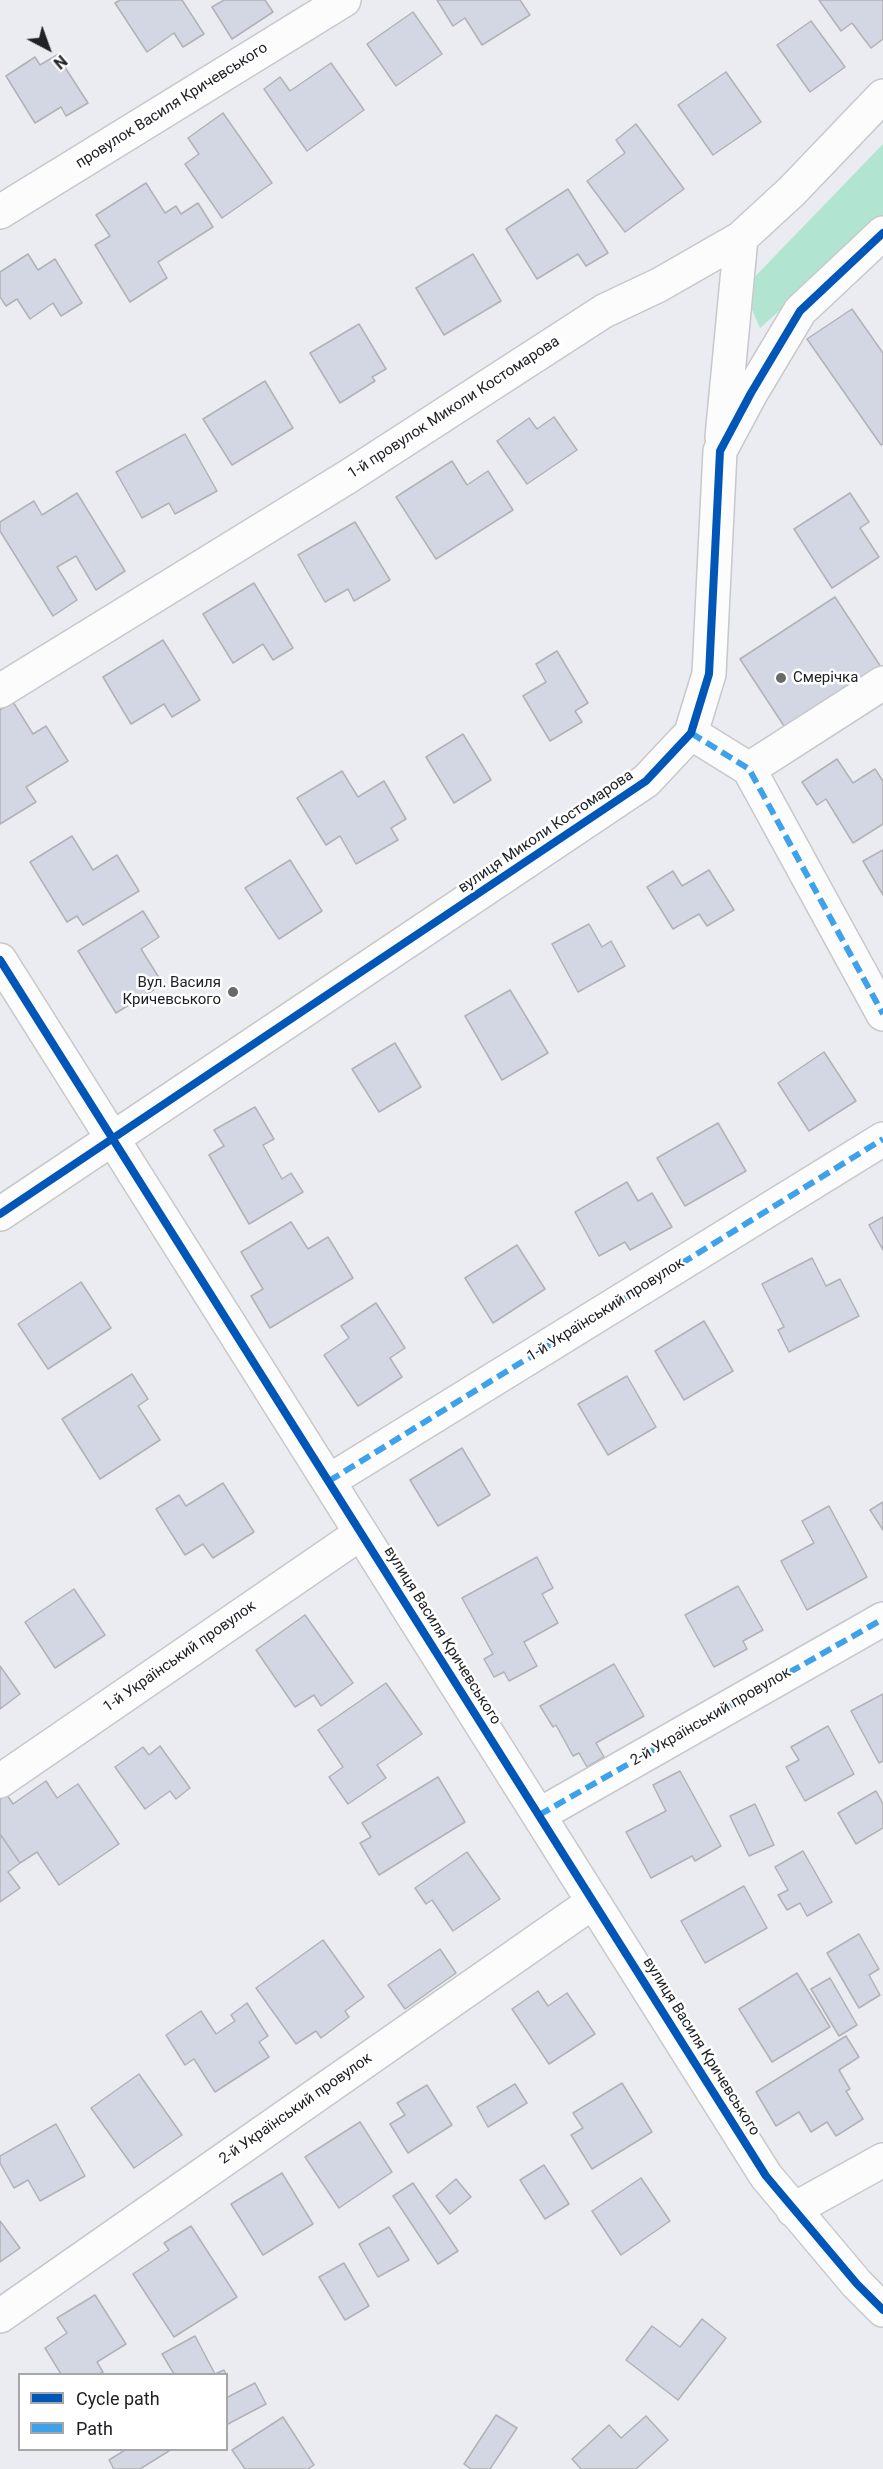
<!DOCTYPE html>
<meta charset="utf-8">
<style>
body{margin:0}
#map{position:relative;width:883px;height:2469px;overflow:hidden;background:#eaecf1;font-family:Roboto,sans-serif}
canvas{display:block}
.legend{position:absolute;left:18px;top:2373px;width:210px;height:78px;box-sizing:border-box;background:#fff;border:2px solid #a6a7a8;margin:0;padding:8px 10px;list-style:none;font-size:18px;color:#212226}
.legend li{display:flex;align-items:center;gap:12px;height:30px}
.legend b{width:30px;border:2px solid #a6a7a8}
.north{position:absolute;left:18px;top:18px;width:60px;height:60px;-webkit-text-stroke:4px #fff;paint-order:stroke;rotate:139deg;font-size:16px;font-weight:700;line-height:24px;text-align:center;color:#212226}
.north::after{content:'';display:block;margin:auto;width:21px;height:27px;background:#212226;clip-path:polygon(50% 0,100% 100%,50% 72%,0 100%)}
</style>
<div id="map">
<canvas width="883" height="2469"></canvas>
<ul class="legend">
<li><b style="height:8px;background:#0057b8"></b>Cycle path</li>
<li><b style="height:8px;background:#3ea2eb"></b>Path</li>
</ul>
<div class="north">N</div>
</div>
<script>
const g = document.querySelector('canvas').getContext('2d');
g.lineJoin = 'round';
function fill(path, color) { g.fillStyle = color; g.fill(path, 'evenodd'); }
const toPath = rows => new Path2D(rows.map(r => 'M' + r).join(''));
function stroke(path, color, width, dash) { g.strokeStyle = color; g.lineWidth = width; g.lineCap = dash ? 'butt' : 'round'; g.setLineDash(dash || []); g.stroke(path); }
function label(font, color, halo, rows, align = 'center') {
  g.font = font + ' Roboto,sans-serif'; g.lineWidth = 5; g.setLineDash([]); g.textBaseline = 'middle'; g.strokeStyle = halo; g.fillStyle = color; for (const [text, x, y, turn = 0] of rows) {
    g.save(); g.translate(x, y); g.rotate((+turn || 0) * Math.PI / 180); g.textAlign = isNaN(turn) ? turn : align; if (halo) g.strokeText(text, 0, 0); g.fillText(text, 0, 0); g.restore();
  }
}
const green = toPath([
 [883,144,883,218,760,328,743,289]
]);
const building = toPath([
 [120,0,182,0,204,34,183,47,174,33,147,52,115,3,120,0],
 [224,0,265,0,273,12,232,39,212,7,224,0],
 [437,0,520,0,530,15,482,45,465,18,453,26,437,0],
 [819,0,883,0,883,39,871,48,852,23,841,31,819,0],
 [413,12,442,54,396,86,367,44,413,12],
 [811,21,845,67,810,92,777,45,811,21],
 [57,55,88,103,66,116,61,107,35,123,6,76,35,57,40,65,57,55],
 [331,63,364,110,307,151,264,89,280,77,290,91,331,63],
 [726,72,761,122,713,155,678,105,726,72],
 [223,113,272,183,222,218,185,164,199,154,188,138,223,113],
 [636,124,684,189,625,232,587,181,625,153,616,140,636,124],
 [146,183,165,213,176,206,181,214,198,203,213,227,158,262,167,278,130,302,95,245,110,236,96,215,146,183],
 [568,189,608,253,586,266,578,254,537,279,506,229,568,189],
 [28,254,38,270,55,259,82,303,61,316,53,303,30,319,17,299,6,306,0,297,0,272,28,254],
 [473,254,501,301,444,335,416,288,473,254],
 [852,309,883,353,883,444,881,445,807,339,852,309],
 [359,324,386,369,372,377,375,381,340,403,310,353,359,324],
 [265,381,293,428,232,465,203,419,265,381],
 [554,417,577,450,527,484,497,441,529,418,537,429,554,417],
 [185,434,217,491,175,514,169,503,142,518,116,472,185,434],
 [452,461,467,485,488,471,513,510,436,559,396,497,452,461],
 [77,493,125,571,96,590,76,556,57,567,77,600,53,616,0,531,0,522,34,501,42,515,77,493],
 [850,493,869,522,860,528,879,557,832,588,794,529,850,493],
 [355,522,390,580,354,601,348,589,325,602,298,555,355,522],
 [254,583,293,648,273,660,263,644,233,663,203,614,254,583],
 [835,597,883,670,788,732,740,659,835,597],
 [163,640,200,700,172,717,164,704,131,724,103,677,163,640],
 [557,651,588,703,575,711,582,722,550,741,523,696,546,682,536,664,557,651],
 [13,702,33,734,46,726,68,761,26,787,36,802,0,824,0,710,13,702],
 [463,734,491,780,454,803,426,757,463,734],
 [837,759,853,783,875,769,883,781,883,824,853,843,826,799,817,805,802,782,837,759],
 [342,771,358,797,384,781,406,819,391,828,398,840,356,864,340,836,326,845,297,798,342,771],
 [72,836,93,870,117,855,139,891,83,925,77,916,67,922,30,862,72,836],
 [883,850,883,895,863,861,883,850],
 [290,860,322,911,279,939,245,888,290,860],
 [709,870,734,910,707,926,699,914,673,929,647,887,673,871,682,886,709,870],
 [143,911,159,937,141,949,163,984,116,1013,78,951,143,911],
 [589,924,602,947,611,941,625,966,578,992,552,944,589,924],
 [510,990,548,1053,502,1080,465,1016,510,990],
 [395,1043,421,1087,379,1112,352,1069,395,1043],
 [824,1052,856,1101,809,1131,778,1083,824,1052],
 [255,1107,274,1139,263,1145,282,1179,291,1173,303,1192,249,1224,209,1155,224,1146,214,1130,255,1107],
 [718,1123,746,1171,685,1206,657,1158,718,1123],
 [627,1182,638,1201,652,1193,672,1227,630,1250,625,1242,599,1256,575,1212,627,1182],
 [883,1217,883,1250,869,1225,883,1217],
 [291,1222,308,1249,328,1237,353,1278,270,1328,251,1296,263,1289,241,1252,291,1222],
 [517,1245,545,1289,493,1323,465,1278,517,1245],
 [812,1258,826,1286,840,1279,859,1316,789,1352,778,1330,784,1327,762,1284,812,1258],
 [81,1282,111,1328,48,1369,18,1324,81,1282],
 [376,1303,405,1348,390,1358,402,1377,358,1406,324,1355,349,1338,341,1326,376,1303],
 [704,1321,733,1371,684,1400,655,1351,704,1321],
 [132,1374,148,1399,138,1406,160,1440,100,1479,62,1419,132,1374],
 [627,1376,656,1427,608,1455,578,1404,627,1376],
 [462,1448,490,1495,438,1526,410,1480,462,1448],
 [223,1483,254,1532,213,1558,203,1544,185,1555,156,1509,179,1495,186,1506,223,1483],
 [883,1502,883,1530,870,1510,883,1502],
 [829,1506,867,1577,807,1610,781,1561,814,1543,802,1521,829,1506],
 [537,1557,553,1588,542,1594,558,1623,524,1642,537,1666,509,1681,504,1672,494,1677,484,1659,493,1654,462,1598,537,1557],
 [738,1586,763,1630,743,1641,747,1649,714,1667,685,1615,738,1586],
 [74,1589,105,1635,55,1668,25,1622,74,1589],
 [305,1615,353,1683,321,1706,314,1695,295,1707,256,1650,305,1615],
 [614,1664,644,1716,596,1743,604,1757,587,1767,579,1753,573,1756,556,1725,553,1727,540,1706,614,1664],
 [0,1666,20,1694,0,1709,0,1666],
 [386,1683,422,1734,377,1765,386,1778,348,1804,329,1777,343,1767,318,1730,386,1683],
 [883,1694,883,1761,879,1763,851,1711,883,1694],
 [828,1726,854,1774,805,1801,786,1767,799,1760,791,1747,828,1726],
 [160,1746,190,1788,176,1799,170,1791,145,1809,115,1767,143,1747,149,1755,160,1746],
 [680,1771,721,1846,695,1861,692,1856,651,1878,626,1832,666,1811,653,1785,680,1771],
 [438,1777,465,1822,379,1875,360,1843,371,1837,362,1823,438,1777],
 [46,1781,57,1798,78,1784,119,1844,59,1885,37,1852,20,1863,0,1834,0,1799,7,1795,13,1804,46,1781],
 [876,1791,883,1804,883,1828,856,1844,838,1813,876,1791],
 [755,1804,774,1845,749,1856,730,1816,755,1804],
 [0,1834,20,1863,8,1872,20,1888,0,1902,0,1834],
 [803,1851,832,1902,807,1916,800,1903,787,1910,778,1895,788,1890,775,1867,803,1851],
 [467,1852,500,1899,453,1931,432,1900,426,1904,415,1888,467,1852],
 [744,1886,767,1928,705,1963,681,1921,744,1886],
 [859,1934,879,1969,869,1975,880,1995,859,2008,827,1953,859,1934],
 [323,1940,364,1997,345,2011,349,2017,321,2038,316,2031,296,2044,256,1988,323,1940],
 [440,1949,456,1973,405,2009,388,1985,440,1949],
 [797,1973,830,2027,772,2062,739,2009,797,1973],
 [830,1978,857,2025,839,2036,811,1989,830,1978],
 [538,1991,548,2006,567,1993,595,2034,549,2064,512,2009,538,1991],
 [247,2003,268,2036,259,2042,269,2057,215,2092,194,2059,185,2065,166,2035,201,2011,216,2034,235,2021,231,2015,247,2003],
 [846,2036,859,2057,839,2070,850,2089,846,2091,863,2119,836,2136,827,2122,811,2132,799,2112,776,2126,756,2092,846,2036],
 [139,2074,182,2135,134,2168,91,2108,139,2074],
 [622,2083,652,2132,592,2169,571,2135,583,2128,573,2113,622,2083],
 [515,2084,527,2103,488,2127,477,2107,515,2084],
 [427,2085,452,2125,408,2153,390,2124,405,2115,397,2103,427,2085],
 [360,2122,392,2172,339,2208,305,2157,360,2122],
 [56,2124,85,2176,40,2201,28,2180,14,2188,0,2163,0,2156,56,2124],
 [544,2165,569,2204,545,2219,520,2180,544,2165],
 [282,2173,313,2224,263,2255,231,2204,282,2173],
 [641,2178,670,2221,621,2255,592,2211,641,2178],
 [456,2179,471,2197,450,2214,436,2196,456,2179],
 [413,2183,458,2251,438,2264,393,2196,413,2183],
 [0,2221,20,2248,0,2262,0,2221],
 [191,2226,237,2297,174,2337,133,2274,169,2250,164,2243,191,2226],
 [389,2227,409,2260,378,2277,359,2244,389,2227],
 [344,2263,369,2306,345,2320,319,2277,344,2263],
 [95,2295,126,2344,97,2362,103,2372,99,2374,61,2374,45,2348,67,2333,57,2318,95,2295],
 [702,2319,726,2338,678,2400,626,2360,652,2326,680,2347,702,2319],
 [195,2336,215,2374,224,2370,226,2374,174,2374,162,2354,195,2336],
 [255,2383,266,2404,226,2425,226,2398,255,2383],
 [496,2415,517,2428,490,2469,471,2469,464,2464,496,2415],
 [646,2416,668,2440,636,2469,581,2469,572,2459,609,2425,621,2438,646,2416],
 [283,2417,314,2465,308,2469,245,2469,232,2450,283,2417],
 [125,2450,168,2450,169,2451,140,2469,114,2469,109,2460,125,2450]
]);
const minor = toPath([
 [0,212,344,0],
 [722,437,741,238],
 [0,691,349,476,604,311,659,285,741,238,792,191,883,96],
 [691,733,749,769,883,1014],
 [749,769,883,683],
 [0,960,766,2176,857,2284,883,2310],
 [0,1214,646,781,691,733,709,674,720,451,751,393,800,311,883,233],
 [329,1481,883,1139],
 [0,1781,361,1533],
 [539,1815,883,1619],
 [793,2210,883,2160],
 [0,2316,593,1902]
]);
const quiet = toPath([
 [691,733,749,769,883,1014],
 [329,1481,883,1139],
 [539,1815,883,1619]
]);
const cycleway = toPath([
 [0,960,766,2176,857,2284,883,2310],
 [0,1214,646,781,691,733,709,674,720,451,751,393,800,311,883,233]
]);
const markers = [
 [781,678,6,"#67696d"],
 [233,992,6,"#67696d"]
];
const streetNames = [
 ["провулок Василя Кричевського",172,106,-32],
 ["1-й провулок Миколи Костомарова",454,408,-33],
 ["вулиця Миколи Костомарова",546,832,-34],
 ["1-й Український провулок",606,1310,-32],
 ["вулиця Василя Кричевського",442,1636,58],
 ["1-й Український провулок",180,1657,-35],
 ["2-й Український провулок",711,1717,-30],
 ["вулиця Василя Кричевського",701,2047,58],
 ["2-й Український провулок",296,2109,-35]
];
const poiNames = [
 ["Смерічка",793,678],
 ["Вул. Василя",221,983,"right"],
 ["Кричевського",221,1000,"right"]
];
fill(green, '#b2e5d1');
fill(building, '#d2d7e3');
stroke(building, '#b1b2b6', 1.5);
stroke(minor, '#c6c8cc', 36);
stroke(minor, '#fcfcfd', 33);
stroke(quiet, '#3ea2eb', 6, [12, 6]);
stroke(cycleway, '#0057b8', 8);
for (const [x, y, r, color] of markers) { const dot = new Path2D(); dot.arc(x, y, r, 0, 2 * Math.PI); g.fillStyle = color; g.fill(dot); stroke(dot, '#fff', 2); }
label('15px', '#212226', '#fff', streetNames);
label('15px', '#212226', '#fff', poiNames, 'left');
</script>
